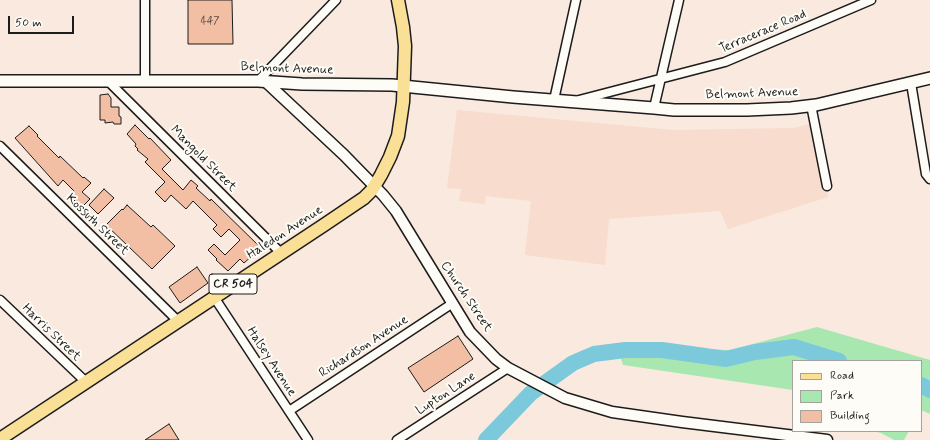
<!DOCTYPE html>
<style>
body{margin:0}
#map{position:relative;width:930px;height:440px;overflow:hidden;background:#fae9de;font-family:Mynerve,sans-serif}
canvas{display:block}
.legend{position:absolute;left:792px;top:360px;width:130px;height:72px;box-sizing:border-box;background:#fdfcf7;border:1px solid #a3a29f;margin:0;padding:5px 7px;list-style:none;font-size:12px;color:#1c1c1c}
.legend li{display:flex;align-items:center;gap:8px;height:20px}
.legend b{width:20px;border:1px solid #a3a29f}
.scale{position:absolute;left:8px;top:16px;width:66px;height:18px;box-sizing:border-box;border:2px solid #1c1c1c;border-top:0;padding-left:5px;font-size:12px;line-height:14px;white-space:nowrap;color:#1c1c1c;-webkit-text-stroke:3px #fdfcf7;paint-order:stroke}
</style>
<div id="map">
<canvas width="930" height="440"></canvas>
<ul class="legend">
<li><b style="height:5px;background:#f9e096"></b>Road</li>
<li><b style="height:11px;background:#a8e8b0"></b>Park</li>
<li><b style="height:11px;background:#f2bea4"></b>Building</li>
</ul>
<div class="scale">50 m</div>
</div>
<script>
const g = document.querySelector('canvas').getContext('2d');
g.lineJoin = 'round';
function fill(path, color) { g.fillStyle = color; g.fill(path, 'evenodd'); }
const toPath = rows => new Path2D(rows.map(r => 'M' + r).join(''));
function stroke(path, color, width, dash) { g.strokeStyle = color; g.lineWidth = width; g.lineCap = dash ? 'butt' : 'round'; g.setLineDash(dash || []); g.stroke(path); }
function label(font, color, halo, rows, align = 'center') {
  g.font = font + ' Mynerve,sans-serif'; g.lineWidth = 4; g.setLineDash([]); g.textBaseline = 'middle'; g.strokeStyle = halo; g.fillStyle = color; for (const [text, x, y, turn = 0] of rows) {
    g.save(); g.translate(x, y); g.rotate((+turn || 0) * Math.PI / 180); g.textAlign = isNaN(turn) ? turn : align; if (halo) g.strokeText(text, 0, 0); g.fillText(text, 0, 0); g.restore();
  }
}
const built = toPath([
 [457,110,673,130,793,128,815,123,828,197,728,229,720,211,609,219,605,265,525,255,531,201,486,196,485,204,459,201,461,189,447,188]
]);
const green = toPath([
 [817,327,930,360,930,414,921,410,921,361,793,361,793,390,623,365,617,347,730,350],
 [873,431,909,431,904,440,894,440,881,433]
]);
const river = toPath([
 [921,385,930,390],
 [486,440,531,393,573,363,594,354,625,350,662,350,726,359,755,352,794,347,839,361]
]);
const building = toPath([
 [188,0,232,0,233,44,188,44,188,0],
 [108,94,111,98,111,107,119,107,119,116,121,117,121,124,114,124,113,122,105,123,105,120,100,120,100,95,108,94],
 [135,125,149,139,150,138,171,160,162,169,183,190,191,180,198,186,196,188,210,201,211,199,261,248,253,256,253,255,244,263,240,259,228,271,216,260,217,259,208,250,214,244,225,255,240,240,229,229,221,237,213,229,217,225,193,201,186,209,171,195,165,202,155,192,165,182,145,162,148,159,137,150,138,149,135,146,136,144,127,134,135,125],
 [29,126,38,135,37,136,59,158,60,156,83,178,84,177,91,183,82,192,90,199,80,209,73,202,77,198,72,194,74,191,63,180,58,186,15,138,29,126],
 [104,189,114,198,98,214,89,205,104,189],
 [127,205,151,227,153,225,175,246,152,269,106,225,122,209,123,210,127,205],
 [197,267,208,283,180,303,169,287,197,267],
 [458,336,473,359,424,392,408,368,458,336],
 [169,424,179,440,145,440,169,424]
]);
const minor = toPath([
 [145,0,145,81],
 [108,81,281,253],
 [258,81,336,0],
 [911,83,926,174,930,179],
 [554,100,576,0],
 [579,100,725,62,871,0],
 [811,105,827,186],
 [654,108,679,0],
 [0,146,178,321],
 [214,297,308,440],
 [0,300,86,382],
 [289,411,453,303],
 [397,440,508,368]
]);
const tertiary = toPath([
 [266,82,344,155,383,195,396,211,470,332,496,359,508,368,565,398,612,412,682,422,827,440]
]);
const secondary = toPath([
 [0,81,258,81,302,84,392,85,513,97,654,108,674,110,747,110,791,108,816,105,930,78]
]);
const primary = toPath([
 [0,439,324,225,364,198,372,190,381,175,390,157,398,136,403,102,405,46,403,27,398,0]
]);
const numberNames = [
 ["447",210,22]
];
const shields = [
 [233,284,48]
];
const shieldNames = [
 ["CR 504",233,284]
];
const streetNames = [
 ["Terracerace Road",763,32,-23],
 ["Belmont Avenue",287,69,2],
 ["Belmont Avenue",752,94,-2],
 ["Mangold Street",203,159,45],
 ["Kossuth Street",97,225,44],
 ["Haledon Avenue",285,233,-33],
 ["Church Street",466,297,56],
 ["Harris Street",51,333,44],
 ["Richardson Avenue",364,347,-33],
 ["Halsey Avenue",271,362,57],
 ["Lupton Lane",446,394,-33]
];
fill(built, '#f8dccd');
fill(green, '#a8e8b0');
stroke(river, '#7dc9dc', 16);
fill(building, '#f2bea4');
stroke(building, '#1c1c1c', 1);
stroke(minor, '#1c1c1c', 11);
stroke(tertiary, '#1c1c1c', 13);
stroke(secondary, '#1c1c1c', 14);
stroke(primary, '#1c1c1c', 15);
stroke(minor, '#fdfcf7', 8);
stroke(tertiary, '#fdfcf7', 10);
stroke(secondary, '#fdfcf7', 11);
stroke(primary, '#f9e096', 12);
label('11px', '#52443e', null, numberNames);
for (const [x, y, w] of shields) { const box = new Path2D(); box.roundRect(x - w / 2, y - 10, w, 20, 3); g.fillStyle = '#fdfcf7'; g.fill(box); stroke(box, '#1c1c1c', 1); }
label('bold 12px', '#1c1c1c', null, shieldNames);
label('13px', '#1c1c1c', '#fdfcf7', streetNames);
</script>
